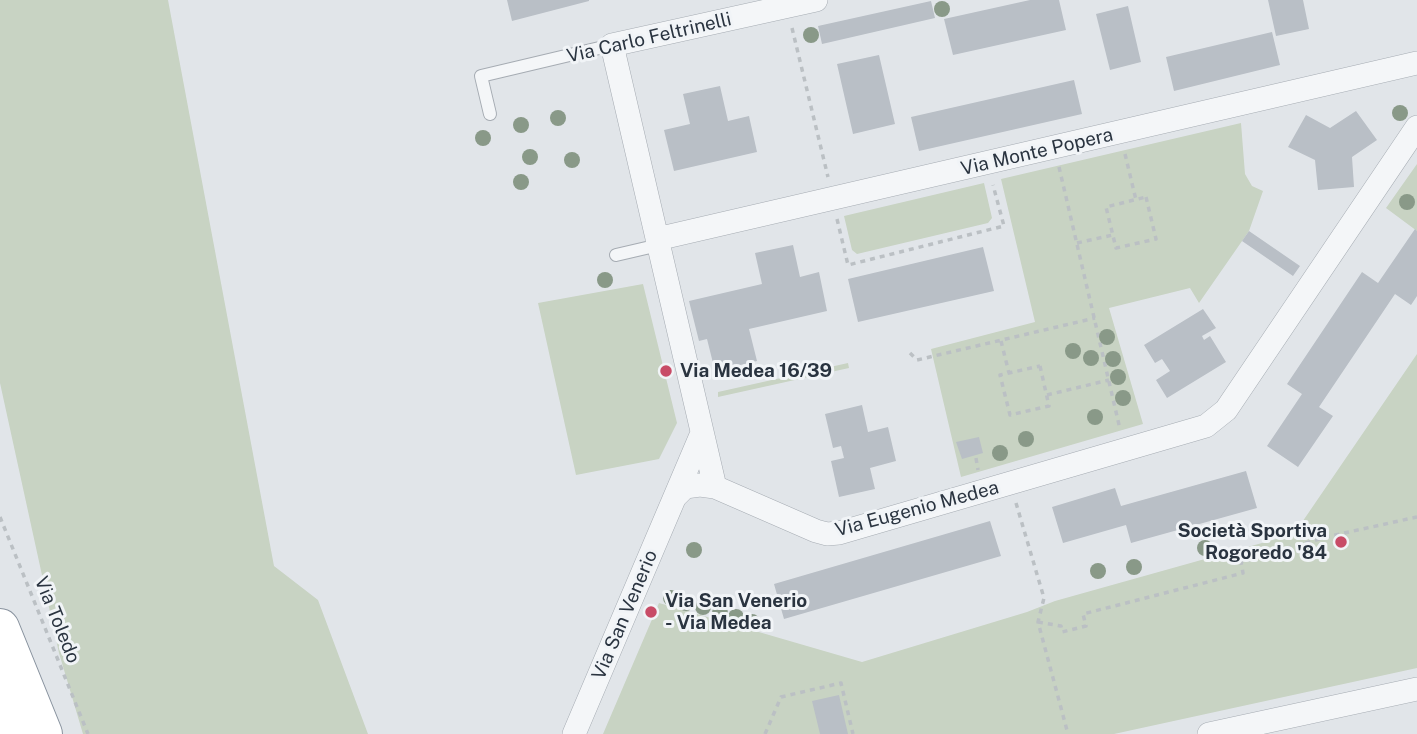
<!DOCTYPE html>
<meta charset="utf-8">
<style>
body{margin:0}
canvas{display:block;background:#e1e5e9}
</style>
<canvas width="1417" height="734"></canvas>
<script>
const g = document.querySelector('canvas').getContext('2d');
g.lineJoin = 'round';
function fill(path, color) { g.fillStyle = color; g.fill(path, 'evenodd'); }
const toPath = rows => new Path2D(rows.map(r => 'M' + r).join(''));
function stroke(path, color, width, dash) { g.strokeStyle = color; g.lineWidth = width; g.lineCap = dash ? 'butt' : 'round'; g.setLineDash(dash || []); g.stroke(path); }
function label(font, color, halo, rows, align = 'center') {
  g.font = font + ' "Public Sans",sans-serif'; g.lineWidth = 6; g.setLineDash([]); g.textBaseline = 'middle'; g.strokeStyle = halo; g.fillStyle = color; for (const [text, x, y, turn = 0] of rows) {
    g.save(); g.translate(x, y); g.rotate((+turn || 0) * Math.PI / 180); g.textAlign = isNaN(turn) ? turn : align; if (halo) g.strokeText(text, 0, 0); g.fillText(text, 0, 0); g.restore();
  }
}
const green = toPath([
 [0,0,168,0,274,566,318,600,368,734,83,734,59,653,0,383],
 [1241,123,1245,174,1252,186,1263,191,1249,231,1199,303,1190,288,1109,308,1143,424,961,477,931,349,1035,322,1001,179],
 [1417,164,1417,231,1386,208],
 [984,183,992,218,988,223,857,254,852,250,844,216],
 [643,284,677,423,659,459,576,475,538,303],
 [1417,354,1417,668,1114,734,603,734,659,603,862,662,1027,612,1055,601,1294,534],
 [848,363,849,368,718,397,718,392]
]);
const building = toPath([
 [507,0,589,0,589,1,512,21],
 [1030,0,1059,0,1066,30,953,55,944,19],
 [1268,0,1303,0,1309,29,1276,36],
 [931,1,935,18,822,44,818,26],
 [1128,6,1141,62,1110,70,1096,14],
 [1272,32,1280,65,1174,91,1166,57],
 [879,55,895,124,853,134,837,64],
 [1074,80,1082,114,919,151,911,117],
 [720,86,728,121,749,116,757,152,674,171,664,130,690,124,683,94],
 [1356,111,1377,140,1352,157,1354,187,1318,190,1315,160,1288,147,1306,115,1330,128],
 [1415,229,1417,231,1417,296,1411,305,1395,294,1319,407,1333,416,1298,467,1267,446,1302,394,1287,384,1362,272,1378,283],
 [1249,231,1300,266,1293,276,1242,241],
 [793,245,800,277,819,272,827,311,749,329,757,361,715,371,707,339,699,341,689,301,762,284,755,253],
 [983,247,994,291,858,322,848,279],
 [1203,309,1216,328,1202,336,1204,340,1210,336,1226,362,1167,398,1156,380,1170,371,1162,359,1155,363,1144,345],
 [862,405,868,432,888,427,896,461,870,468,875,489,839,497,831,461,844,458,841,446,833,448,825,414],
 [979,437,983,453,962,459,956,442],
 [1246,471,1257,508,1131,543,1126,525,1063,543,1052,507,1115,488,1121,506],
 [990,521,1001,556,784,619,774,584],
 [839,695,848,734,820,734,812,701]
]);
const path = toPath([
 [792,28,828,177],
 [1125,154,1136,200],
 [1059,167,1120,429],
 [1146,197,1156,239,1116,248,1106,207,1146,197],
 [837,219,848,265,1004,226,993,185],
 [1077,243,1113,235],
 [1001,341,1009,373],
 [910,353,917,360,1095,318],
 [1040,366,1049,406,1010,415,1000,375,1040,366],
 [1047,395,1109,380],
 [976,458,978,470],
 [1016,503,1044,598,1038,622,1068,734],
 [0,517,88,734],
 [1038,622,1061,626,1062,632,1086,626,1083,614,1243,573,1241,562,1326,537,1417,517],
 [765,734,781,697,841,683,853,734]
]);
const service = toPath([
 [490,114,481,76,612,45],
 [616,255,659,245]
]);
const minor = toPath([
 [657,239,1417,63],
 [715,487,612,45,816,0],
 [676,496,685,487,700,485,715,487,816,531,827,534,839,533,1206,426,1226,410,1417,127],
 [574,734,702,433],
 [1209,734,1417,689]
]);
const motorway = toPath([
 [0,628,43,734],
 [0,696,9,734]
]);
const trees = [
 [942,9],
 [811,35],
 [1400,113],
 [558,118],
 [521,125],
 [483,138],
 [530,157],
 [572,160],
 [521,182],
 [1407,202],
 [605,280],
 [1107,337],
 [1073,351],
 [1091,358],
 [1113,359],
 [1118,377],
 [1123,398],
 [1095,417],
 [1026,439],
 [1000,453],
 [1205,548],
 [694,550],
 [1134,567],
 [1098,571],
 [671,598],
 [686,603],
 [703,607],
 [720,613],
 [736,617],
 [752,622]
];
const markers = [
 [666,371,7,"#c84c67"],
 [1341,542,7,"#c84c67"],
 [651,612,7,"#c84c67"]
];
const streetNames = [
 ["Via Carlo Feltrinelli",649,38,-13],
 ["Via Monte Popera",1037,152,-13],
 ["Via Eugenio Medea",917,509,-15],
 ["Via San Venerio",625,615,-67],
 ["Via Toledo",57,620,68]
];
const poiNames = [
 ["Via Medea 16/39",680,371],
 ["Società Sportiva",1327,531,"right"],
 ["Rogoredo '84",1327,553,"right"],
 ["Via San Venerio",665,601],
 ["- Via Medea",665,623]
];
fill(green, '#c8d3c3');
fill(building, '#b9bfc6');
stroke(service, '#a6acb3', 14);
stroke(minor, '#a6acb3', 24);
stroke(motorway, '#89939f', 40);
stroke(path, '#bbc0c4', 3.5, [5, 5]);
stroke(service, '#f4f6f8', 12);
stroke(minor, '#f4f6f8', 23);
stroke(motorway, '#fff', 38);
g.fillStyle = '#899988';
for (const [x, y] of trees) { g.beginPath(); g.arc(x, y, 8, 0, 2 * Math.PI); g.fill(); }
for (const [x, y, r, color] of markers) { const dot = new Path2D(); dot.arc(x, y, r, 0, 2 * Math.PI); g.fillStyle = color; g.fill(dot); stroke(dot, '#f1f4f7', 2.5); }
label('19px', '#2a3440', '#f1f4f7', streetNames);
label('bold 19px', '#2a3440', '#f1f4f7', poiNames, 'left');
</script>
